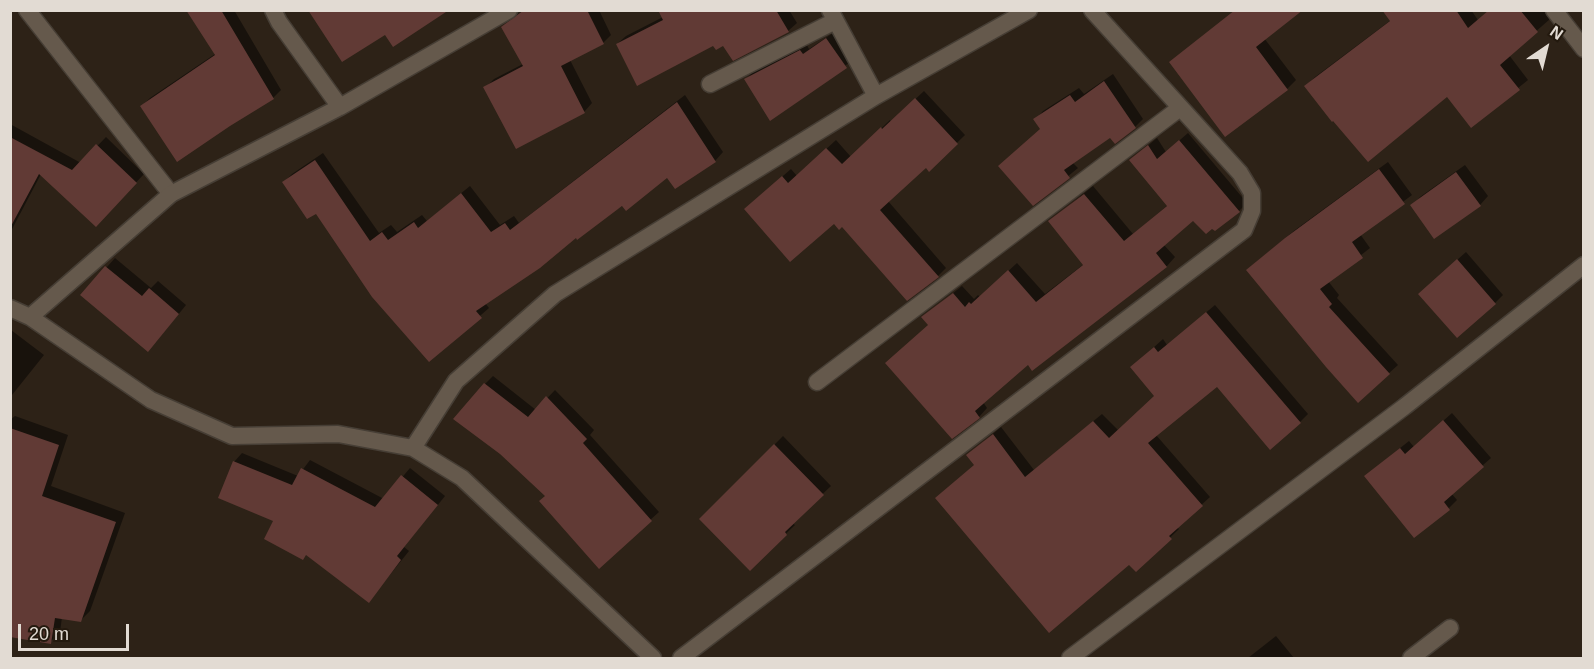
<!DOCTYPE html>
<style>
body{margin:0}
#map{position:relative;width:1594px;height:669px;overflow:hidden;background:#2d2217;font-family:Arial,sans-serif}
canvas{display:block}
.frame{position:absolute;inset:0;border:12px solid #e2dbd3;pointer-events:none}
.north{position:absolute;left:1516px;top:18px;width:60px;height:60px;-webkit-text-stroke:4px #23190e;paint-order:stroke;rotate:35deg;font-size:16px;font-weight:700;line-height:24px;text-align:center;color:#e2dbd3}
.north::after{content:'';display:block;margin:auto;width:21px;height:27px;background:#e2dbd3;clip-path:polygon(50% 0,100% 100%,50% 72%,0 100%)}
.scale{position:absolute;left:18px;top:624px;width:111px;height:27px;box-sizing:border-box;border:3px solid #e2dbd3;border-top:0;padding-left:8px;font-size:18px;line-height:21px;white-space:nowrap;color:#e2dbd3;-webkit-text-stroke:4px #23190e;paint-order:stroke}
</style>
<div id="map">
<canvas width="1594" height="669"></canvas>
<div class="frame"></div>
<div class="north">N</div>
<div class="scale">20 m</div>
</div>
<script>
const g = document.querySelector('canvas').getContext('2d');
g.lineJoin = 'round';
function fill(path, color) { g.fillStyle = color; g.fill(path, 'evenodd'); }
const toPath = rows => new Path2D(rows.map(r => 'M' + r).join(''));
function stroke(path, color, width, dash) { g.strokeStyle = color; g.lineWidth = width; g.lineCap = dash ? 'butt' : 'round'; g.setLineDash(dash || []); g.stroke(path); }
const shadow = toPath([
 [188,10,234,10,281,90,273,98,142,106,150,98,215,54],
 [523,10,599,10,611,35,603,43,570,60,592,103,584,112,485,88,494,79,523,64,502,27],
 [660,10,789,10,797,23,788,31,733,59,724,44,617,44,626,36,663,17],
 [1384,10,1471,10,1478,20,1490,10,1558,12,1509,55,1528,80,1471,126,1447,95,1306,86,1315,77,1391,20],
 [833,33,853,60,771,119,746,79,752,73,807,45,809,49],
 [1264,38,1296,80,1287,89,1171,62],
 [1113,74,1143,119,1135,127,1110,136,1072,162,1078,168,1034,204,1041,129,1035,120,1043,111,1079,88,1084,94],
 [924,91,965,135,929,170,926,166,888,201,946,268,938,276,843,224,754,201,791,169,797,176,836,140,851,157,890,120,891,122],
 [685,95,723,152,715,161,668,176,576,236,485,303,489,308,429,360,316,212,284,182,292,174,323,153,379,233,391,225,397,232,422,215,427,221,470,186,500,225,514,216,519,223],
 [10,124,81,163,106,137,144,174,96,225,41,174,10,233],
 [1188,133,1247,203,1239,211,1193,219,1164,245,1175,257,1167,266,1033,368,1028,363,983,402,987,408,979,417,952,437,930,324,923,317,962,286,974,299,978,295,980,297,1017,263,1045,294,1084,264,1050,221,1093,186,1133,234,1168,205,1131,160,1157,138,1166,152],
 [1388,162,1412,195,1360,234,1370,248,1328,281,1339,295,1337,298,1398,365,1358,401,1256,262,1295,230],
 [1465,165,1488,196,1480,205,1412,206,1420,197],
 [1466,252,1503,295,1495,303,1428,286],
 [115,258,151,288,158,281,186,305,156,342,82,295],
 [1215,305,1308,414,1300,422,1217,385,1156,435,1210,497,1177,527,1179,529,1136,570,1129,563,976,464,968,455,1001,427,1034,470,1102,414,1118,430,1156,396,1132,367,1163,339,1167,345],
 [11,330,44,355,12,395,10,394],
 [493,376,536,410,555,390,594,430,590,435,659,512,599,566,547,495,485,384],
 [1452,413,1491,458,1451,493,1457,500,1449,508,1375,468,1409,441,1414,447],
 [15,416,68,435,51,486,125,513,90,611,80,621,62,617,60,632,50,642,10,476,10,420],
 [783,436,831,486,792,523,795,525,750,568,701,519],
 [242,453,298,476,310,460,384,499,410,468,445,496,404,547,409,551,369,601,275,521,234,462],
 [1276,636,1294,658,1248,658]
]);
const building = toPath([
 [186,10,221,10,274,99,230,126,177,162,140,106,215,55],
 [308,10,449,10,393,47,385,35,342,62],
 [524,10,587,10,604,44,561,66,585,113,516,149,483,87,523,66,501,27],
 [658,10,776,10,789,32,733,61,723,46,716,50,713,46,637,86,616,44,663,20],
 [1235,10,1303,10,1256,47,1288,90,1225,137,1169,62],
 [1382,10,1456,10,1468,28,1489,10,1520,10,1538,32,1500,65,1520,90,1471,128,1447,97,1368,162,1333,121,1332,122,1304,86,1390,21],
 [826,38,847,68,770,121,744,79,800,50,803,54],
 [1104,81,1136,128,1115,144,1110,138,1064,170,1070,178,1033,206,998,166,1040,129,1033,119,1070,95,1075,102],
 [915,98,958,144,929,172,926,168,880,210,939,277,907,301,842,227,839,230,834,224,790,262,744,209,782,176,788,183,826,148,842,164,881,127,882,129],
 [677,102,716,162,675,189,667,178,626,211,622,206,577,240,576,238,540,268,476,311,482,318,429,362,372,297,316,214,307,219,282,182,315,160,370,241,382,232,388,240,414,222,418,228,461,193,491,232,505,223,510,230],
 [10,137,72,170,96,144,137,183,96,227,39,174,10,228],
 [1179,140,1240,212,1215,231,1212,229,1206,234,1193,221,1156,253,1167,267,1032,371,1028,365,975,411,980,418,952,439,885,363,928,325,921,317,953,293,965,307,969,302,971,304,1008,270,1036,302,1083,265,1048,221,1084,194,1124,241,1167,206,1129,160,1148,145,1157,159],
 [1379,169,1405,204,1352,242,1363,258,1320,289,1332,304,1329,307,1390,374,1358,403,1326,367,1246,270,1285,238],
 [1456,172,1481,206,1434,239,1410,205],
 [1457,259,1496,304,1457,338,1418,294],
 [105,266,142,296,149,288,179,314,148,352,80,295],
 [1206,312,1301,423,1270,450,1217,387,1148,443,1203,506,1169,536,1172,539,1136,572,1129,565,1049,633,935,498,974,465,966,455,993,434,1025,477,1093,421,1109,438,1154,396,1130,367,1154,347,1158,352],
 [484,383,528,417,546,396,587,439,583,443,652,521,599,569,539,501,545,496,500,454,453,419],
 [1443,420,1484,467,1444,502,1450,510,1414,538,1364,476,1400,448,1405,454],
 [10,428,59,445,42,496,116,522,81,622,55,618,51,644,10,637],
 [774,444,824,495,785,532,787,535,750,571,699,519],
 [233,461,292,485,301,468,375,507,401,475,438,505,397,556,401,560,369,603,306,555,303,560,264,539,273,521,218,498]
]);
const service = toPath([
 [27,10,171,194],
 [1554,10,1584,49]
]);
const minor = toPath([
 [273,10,279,22,340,107],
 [830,10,876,96],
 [710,84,835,21],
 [10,308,30,317,151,400,232,436,338,434,413,448,462,478,653,658],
 [30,317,171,194,340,107,509,10],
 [817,382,1180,108],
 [413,448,456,381,555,294,876,96,1029,10],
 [681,658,1244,230,1252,211,1252,193,1240,173,1092,10],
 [1070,658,1404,407,1584,265],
 [1411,658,1450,628]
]);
fill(shadow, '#0007');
fill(building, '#613a35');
stroke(service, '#463e35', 19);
stroke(minor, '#463e35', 19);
stroke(service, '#65594c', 16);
stroke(minor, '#65594c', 16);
</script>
